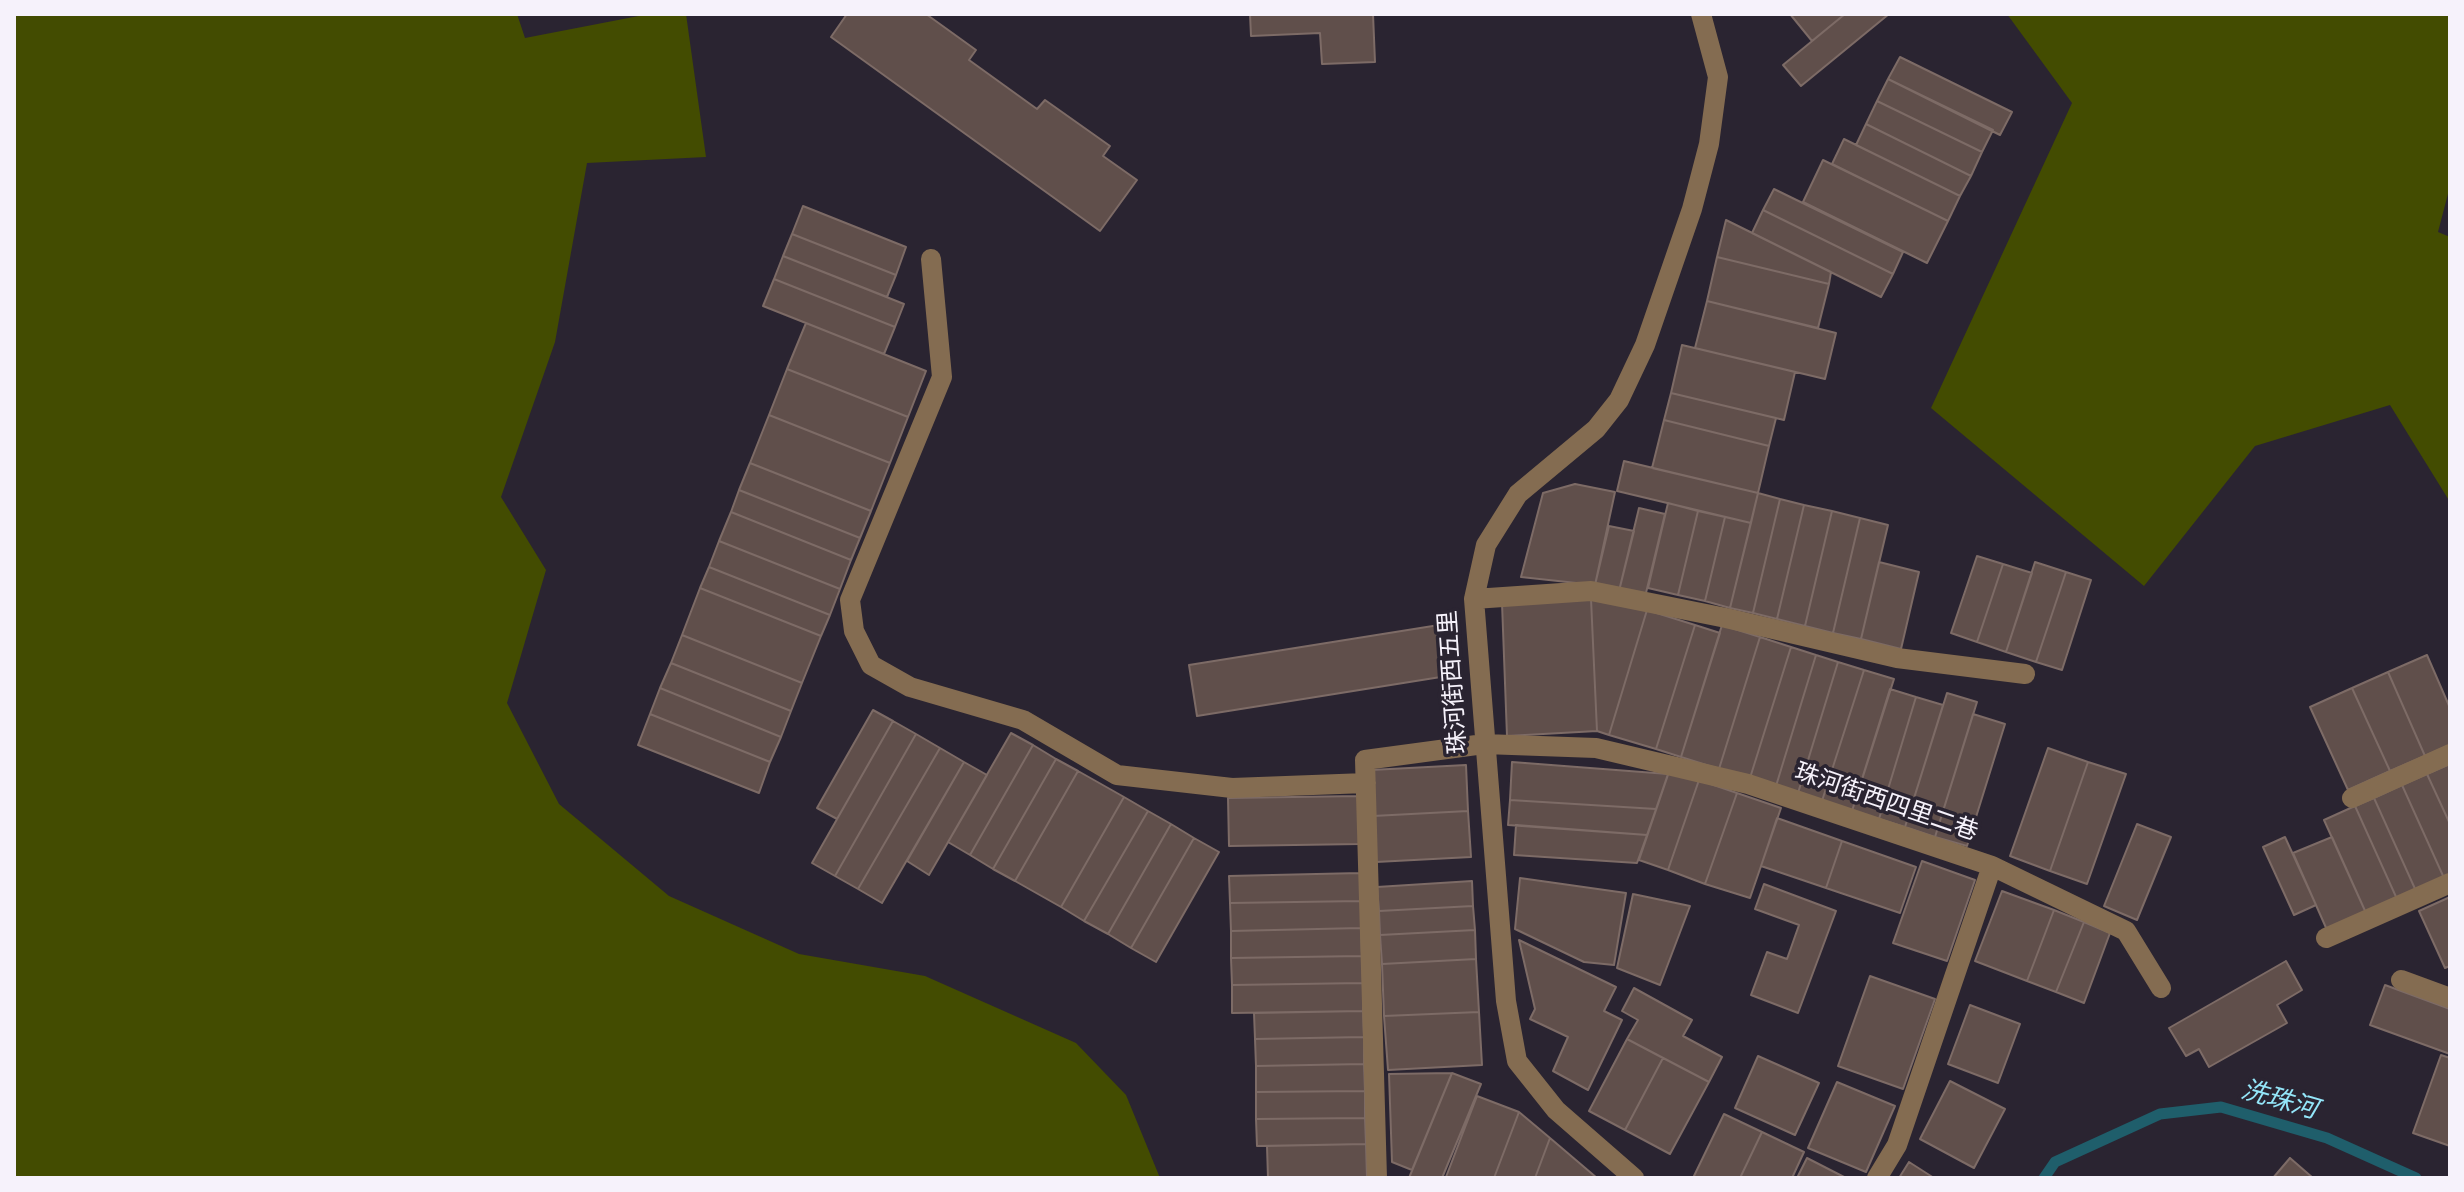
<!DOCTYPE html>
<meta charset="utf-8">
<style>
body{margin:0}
#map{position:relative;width:2464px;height:1192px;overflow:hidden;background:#2a2431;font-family:"DejaVu Sans",sans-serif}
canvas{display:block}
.frame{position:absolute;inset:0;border:16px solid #f6f2fb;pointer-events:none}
</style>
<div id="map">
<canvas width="2464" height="1192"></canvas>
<div class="frame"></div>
</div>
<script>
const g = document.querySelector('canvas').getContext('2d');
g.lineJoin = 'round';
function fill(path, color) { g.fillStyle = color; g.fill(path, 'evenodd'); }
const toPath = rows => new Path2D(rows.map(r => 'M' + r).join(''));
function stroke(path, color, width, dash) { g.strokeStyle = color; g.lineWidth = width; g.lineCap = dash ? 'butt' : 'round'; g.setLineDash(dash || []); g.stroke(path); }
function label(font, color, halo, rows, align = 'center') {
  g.font = font + ' "DejaVu Sans","Noto Sans SC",sans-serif'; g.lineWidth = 7; g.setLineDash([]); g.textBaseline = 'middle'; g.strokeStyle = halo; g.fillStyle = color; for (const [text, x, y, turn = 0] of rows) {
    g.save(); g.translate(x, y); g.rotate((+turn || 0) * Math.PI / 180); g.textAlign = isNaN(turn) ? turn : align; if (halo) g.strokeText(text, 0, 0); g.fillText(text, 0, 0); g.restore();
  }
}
const green = toPath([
 [14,14,517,14,525,38,649,14,686,14,706,157,587,163,555,342,501,497,546,570,507,703,559,804,669,896,799,954,925,976,1076,1043,1126,1095,1160,1178,14,1178],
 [2007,14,2450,14,2450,186,2438,232,2450,237,2450,502,2390,405,2255,446,2144,586,1931,408,2072,103]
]);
const stream = toPath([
 [2044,1178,2055,1162,2160,1114,2221,1107,2327,1138,2416,1178]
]);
const building = toPath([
 [847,14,926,14,976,50,969,60,1037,109,1045,100,1110,146,1103,156,1137,180,1100,231,831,37,847,14],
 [1250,14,1373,14,1375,62,1322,64,1320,33,1251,36,1250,14],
 [1790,14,1845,14,1812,41,1790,14],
 [1845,14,1889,14,1801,86,1783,65,1845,14],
 [1900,57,2012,112,2000,135,1888,79,1900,57],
 [1888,79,1993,130,1982,152,1877,101,1888,79],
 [1877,101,1982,152,1971,176,1866,124,1877,101],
 [1866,124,1971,176,1960,196,1856,145,1866,124],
 [1844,139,1960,196,1948,221,1832,164,1844,139],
 [1823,160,1948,221,1927,263,1803,202,1823,160],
 [1774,189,1903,252,1893,274,1763,210,1774,189],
 [803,206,906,247,896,275,792,234,803,206],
 [1763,210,1893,274,1881,297,1752,233,1763,210],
 [1726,220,1831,272,1829,284,1717,257,1726,220],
 [792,234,896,275,887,297,783,256,792,234],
 [783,256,904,304,895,327,774,279,783,256],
 [1717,257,1829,284,1818,328,1707,301,1717,257],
 [774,279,895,327,884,354,763,306,774,279],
 [1707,301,1836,333,1825,379,1695,348,1707,301],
 [806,323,926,371,908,417,787,369,806,323],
 [1682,345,1795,372,1784,420,1671,393,1682,345],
 [787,369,908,417,890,463,769,415,787,369],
 [1671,393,1776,418,1769,446,1664,420,1671,393],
 [769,415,890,463,871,511,750,463,769,415],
 [1664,420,1769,446,1758,493,1652,468,1664,420],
 [1624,461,1758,493,1751,523,1617,491,1624,461],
 [750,463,871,511,860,538,739,490,750,463],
 [1575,484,1615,492,1595,585,1521,577,1543,493,1575,484],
 [739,490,860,538,851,560,731,512,739,490],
 [1758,493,1780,499,1753,613,1730,608,1758,493],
 [1780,499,1804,505,1777,619,1753,613,1780,499],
 [1668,503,1698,511,1678,595,1648,588,1668,503],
 [1804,505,1832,511,1805,626,1777,619,1804,505],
 [1639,508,1665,514,1645,597,1619,591,1639,508],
 [1698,511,1725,517,1705,601,1678,595,1698,511],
 [1832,511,1860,518,1833,633,1805,626,1832,511],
 [731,512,851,560,840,589,719,541,731,512],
 [1725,517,1751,523,1730,608,1705,601,1725,517],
 [1860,518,1888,525,1861,639,1833,633,1860,518],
 [1609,526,1634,531,1619,591,1595,585,1609,526],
 [719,541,840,589,830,615,709,567,719,541],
 [1977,556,2003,564,1977,642,1951,633,1977,556],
 [1879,562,1919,572,1901,649,1861,639,1879,562],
 [2035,562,2066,572,2036,662,2006,652,2035,562],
 [2003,564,2032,573,2006,652,1977,642,2003,564],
 [709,567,830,615,821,636,700,588,709,567],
 [2066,572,2091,580,2062,670,2036,662,2066,572],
 [700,588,821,636,802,683,682,635,700,588],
 [1591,599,1597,731,1507,736,1502,603,1591,599],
 [1591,599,1647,610,1609,735,1597,731,1591,599],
 [1647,610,1695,625,1656,749,1609,735,1647,610],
 [1439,625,1447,676,1197,716,1189,665,1439,625],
 [1695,625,1720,633,1681,757,1656,749,1695,625],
 [1722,625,1760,637,1719,769,1681,757,1722,625],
 [682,635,802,683,791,711,671,663,682,635],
 [1760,637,1791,647,1750,778,1719,769,1760,637],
 [1791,647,1816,655,1776,786,1750,778,1791,647],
 [1816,655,1838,662,1798,793,1776,786,1816,655],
 [2427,655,2450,708,2450,745,2425,756,2388,672,2427,655],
 [1838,662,1864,670,1822,801,1798,793,1838,662],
 [671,663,791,711,781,737,660,688,671,663],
 [1864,670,1894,679,1852,811,1822,801,1864,670],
 [2388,672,2425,756,2390,771,2352,688,2388,672],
 [660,688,781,737,770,762,650,714,660,688],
 [2352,688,2390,771,2348,790,2310,707,2352,688],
 [1890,689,1916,697,1879,819,1852,811,1890,689],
 [1947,693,1977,702,1935,837,1905,827,1947,693],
 [1916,697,1943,705,1905,827,1879,819,1916,697],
 [873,710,893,721,837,819,817,808,873,710],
 [650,714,770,762,759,793,638,745,650,714],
 [1973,714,2005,724,1967,846,1935,837,1973,714],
 [893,721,916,734,835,876,812,863,893,721],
 [1011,733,1033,745,970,855,948,842,1011,733],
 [916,734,940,748,858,889,835,876,916,734],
 [1033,745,1056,759,993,869,970,855,1033,745],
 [940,748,964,762,882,903,858,889,940,748],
 [2048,748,2088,762,2050,871,2010,856,2048,748],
 [1056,759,1078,771,1015,881,993,869,1056,759],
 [964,762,987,775,929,875,907,861,964,762],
 [1512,762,1668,774,1656,809,1510,800,1512,762],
 [2088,762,2126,774,2087,884,2050,871,2088,762],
 [2450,764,2450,824,2427,774,2450,764],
 [1466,765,1468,811,1373,816,1371,770,1466,765],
 [1670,769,1699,780,1668,870,1639,860,1670,769],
 [1078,771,1124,797,1061,907,1015,881,1078,771],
 [2427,774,2450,824,2450,875,2444,878,2402,785,2427,774],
 [1699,780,1737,793,1705,884,1668,870,1699,780],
 [2402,785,2444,878,2416,891,2374,798,2402,785],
 [1737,793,1781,808,1750,898,1705,884,1737,793],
 [1359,796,1360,844,1229,846,1228,798,1359,796],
 [1124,797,1148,811,1084,921,1061,907,1124,797],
 [2374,798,2416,891,2397,899,2355,806,2374,798],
 [1510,800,1656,809,1647,835,1508,825,1510,800],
 [2355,806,2397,899,2366,913,2324,820,2355,806],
 [1148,811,1171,824,1108,934,1084,921,1148,811],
 [1468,811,1471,857,1376,862,1373,816,1468,811],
 [1777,818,1842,841,1826,888,1761,866,1777,818],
 [1171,824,1194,838,1131,948,1108,934,1171,824],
 [2137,824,2171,837,2137,920,2104,906,2137,824],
 [1516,825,1647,835,1637,863,1514,855,1516,825],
 [2285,837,2316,905,2294,915,2263,847,2285,837],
 [2332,837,2366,913,2327,930,2293,853,2332,837],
 [1194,838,1219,852,1156,962,1131,948,1194,838],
 [1842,841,1916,867,1900,913,1826,888,1842,841],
 [1922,861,1975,880,1947,961,1893,943,1922,861],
 [1360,873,1361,901,1230,903,1229,876,1360,873],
 [1520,878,1626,893,1614,965,1584,962,1515,929,1520,878],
 [1472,881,1473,906,1379,911,1377,887,1472,881],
 [1764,884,1836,911,1798,1013,1751,995,1767,952,1787,959,1799,925,1755,909,1764,884],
 [2002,891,2054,910,2027,981,1975,961,2002,891],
 [1633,894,1690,906,1660,985,1617,968,1633,894],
 [2450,897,2450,966,2445,968,2419,911,2450,897],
 [1361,901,1361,928,1231,931,1230,903,1361,901],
 [1473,906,1475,930,1380,935,1379,911,1473,906],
 [2054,910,2084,922,2056,992,2027,981,2054,910],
 [2084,922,2110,933,2084,1003,2056,992,2084,922],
 [1361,928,1362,956,1231,958,1231,931,1361,928],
 [1475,930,1476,959,1382,964,1380,935,1475,930],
 [1519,940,1616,987,1604,1011,1622,1020,1588,1090,1553,1071,1568,1037,1530,1019,1535,1009,1519,940],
 [1362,956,1363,983,1232,985,1231,958,1362,956],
 [1476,959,1479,1012,1384,1016,1382,964,1476,959],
 [2286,961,2302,990,2277,1005,2287,1023,2209,1067,2199,1049,2186,1056,2169,1028,2286,961],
 [1870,976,1935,999,1903,1089,1838,1066,1870,976],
 [1363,983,1363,1011,1232,1013,1232,985,1363,983],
 [2385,985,2450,1009,2450,1054,2370,1025,2385,985],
 [1634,988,1692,1020,1683,1036,1722,1057,1709,1082,1627,1039,1638,1020,1622,1011,1634,988],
 [1970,1005,2020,1024,1998,1083,1948,1064,1970,1005],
 [1363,1011,1364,1037,1255,1039,1254,1013,1363,1011],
 [1479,1012,1482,1065,1388,1070,1384,1016,1479,1012],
 [1364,1037,1364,1064,1256,1066,1255,1039,1364,1037],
 [1627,1039,1663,1058,1625,1130,1589,1111,1627,1039],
 [2441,1055,2450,1058,2450,1146,2413,1133,2441,1055],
 [1758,1056,1819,1083,1795,1135,1735,1108,1758,1056],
 [1663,1058,1709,1082,1670,1154,1625,1130,1663,1058],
 [1364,1064,1365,1091,1256,1092,1256,1066,1364,1064],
 [1452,1073,1412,1170,1392,1162,1389,1074,1452,1073],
 [1452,1073,1481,1084,1442,1178,1409,1178,1452,1073],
 [1950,1081,2005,1109,1974,1168,1920,1139,1950,1081],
 [1837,1082,1895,1106,1866,1172,1808,1148,1837,1082],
 [1365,1091,1365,1118,1256,1119,1256,1092,1365,1091],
 [1477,1096,1519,1112,1494,1178,1449,1178,1446,1177,1477,1096],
 [1519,1112,1550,1138,1535,1178,1494,1178,1519,1112],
 [1724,1114,1762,1132,1740,1178,1693,1178,1724,1114],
 [1365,1118,1366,1144,1257,1146,1256,1119,1365,1118],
 [1762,1132,1804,1152,1792,1178,1740,1178,1762,1132],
 [1550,1138,1597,1178,1535,1178,1550,1138],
 [1366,1144,1367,1178,1268,1178,1267,1146,1366,1144],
 [1807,1158,1846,1178,1797,1178,1807,1158],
 [2290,1158,2313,1178,2273,1178,2290,1158],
 [1909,1162,1934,1178,1899,1178,1909,1162]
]);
const minor = toPath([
 [931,259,942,377,850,600,854,631,871,665,910,687,1023,720,1117,775,1232,788,1366,783],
 [1474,599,1591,591,1726,618,1897,658,2025,674],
 [2352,798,2450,754],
 [1992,866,2126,931,2161,988],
 [2326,938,2450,883],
 [2401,980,2450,998],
 [1377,1178,1365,760,1484,744,1596,748,1748,784,1992,866,1897,1145,1877,1178],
 [1634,1178,1556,1110,1517,1061,1506,1001,1474,599,1486,545,1518,494,1596,429,1619,400,1645,345,1692,209,1709,144,1718,77,1701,14]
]);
const streetNames = [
 ["珠河街西五里",1454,682,-94],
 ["珠河街西四里二巷",1886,803,19]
];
const waterNames = [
 ["洗珠河",2279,1101,16]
];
fill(green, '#434c01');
stroke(stream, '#1f5e6b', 11);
fill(building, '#604f4b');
stroke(building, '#7d6b66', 2);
stroke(minor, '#846c51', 20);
label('24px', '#f6f2fb', '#2a2431', streetNames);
label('italic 26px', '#94e6f9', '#2a2431', waterNames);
</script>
